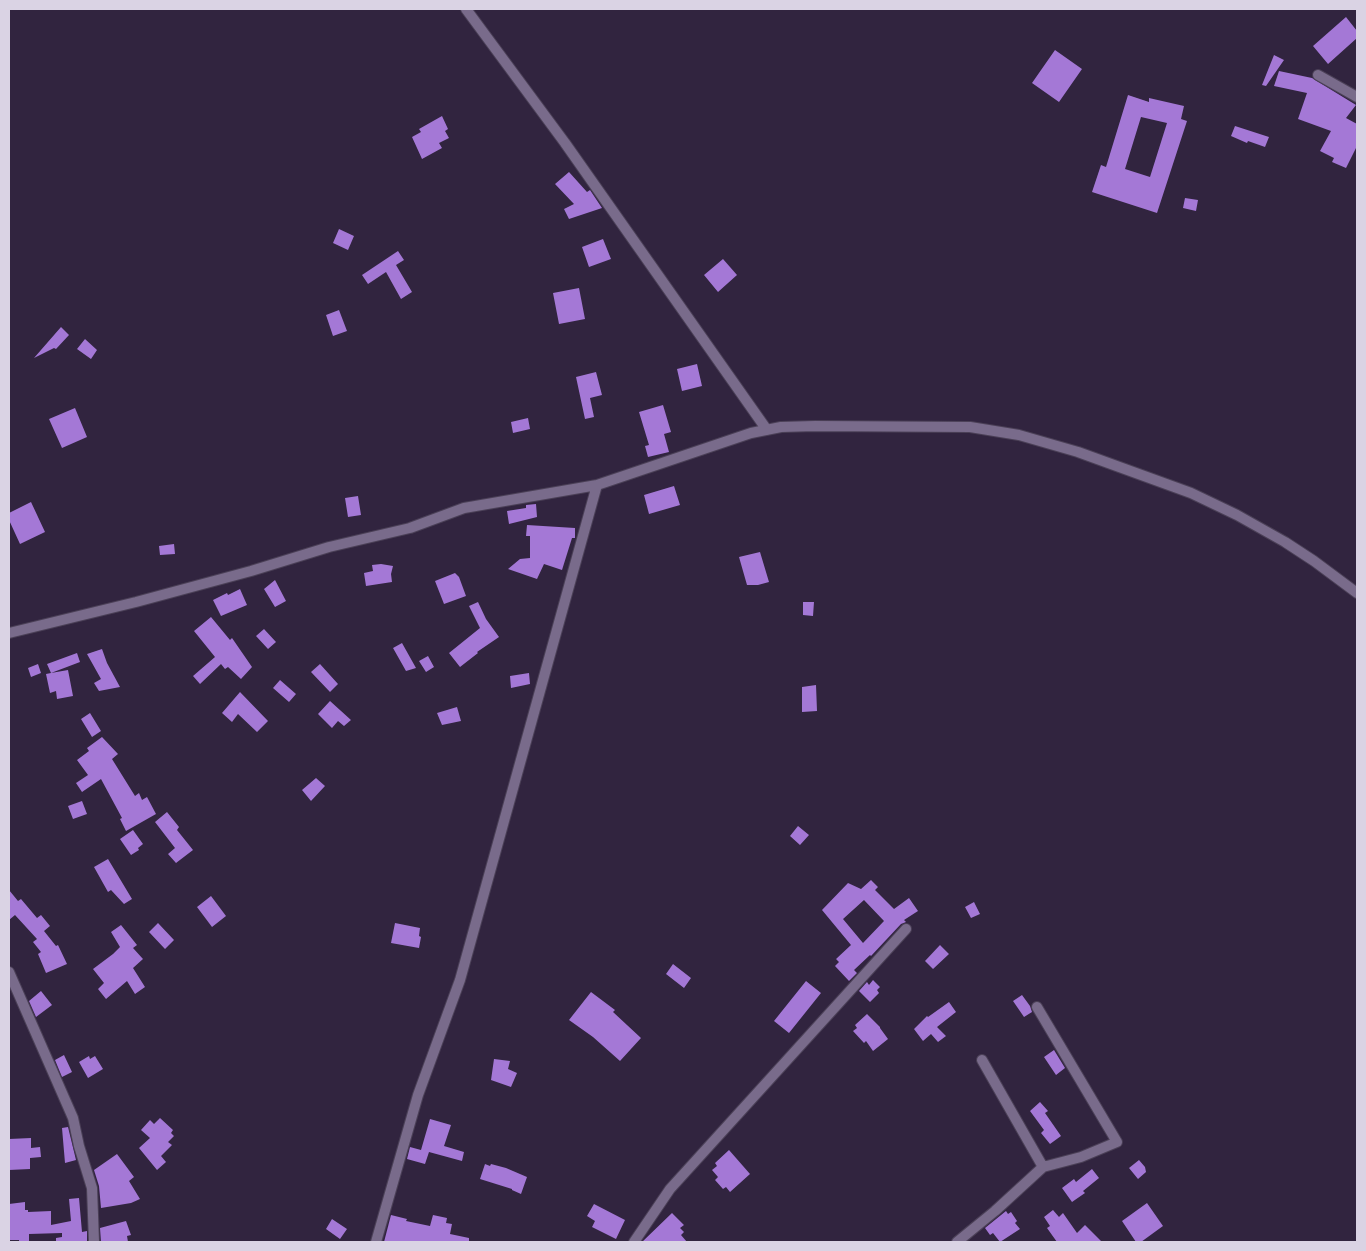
<!DOCTYPE html>
<style>
body{margin:0}
#map{position:relative;width:1366px;height:1251px;overflow:hidden;background:#31243f;font-family:Montserrat,sans-serif}
canvas{display:block}
.frame{position:absolute;inset:0;border:10px solid #dad3e4;pointer-events:none}
</style>
<div id="map">
<canvas width="1366" height="1251"></canvas>
<div class="frame"></div>
</div>
<script>
const g = document.querySelector('canvas').getContext('2d');
g.lineJoin = 'round';
function fill(path, color) { g.fillStyle = color; g.fill(path, 'evenodd'); }
const toPath = rows => new Path2D(rows.map(r => 'M' + r).join(''));
function stroke(path, color, width, dash) { g.strokeStyle = color; g.lineWidth = width; g.lineCap = dash ? 'butt' : 'round'; g.setLineDash(dash || []); g.stroke(path); }
const building = toPath([
 [1346,17,1357,31,1357,38,1328,64,1313,46],
 [1055,50,1082,69,1059,102,1032,83],
 [1274,55,1284,60,1266,86,1262,85],
 [1279,71,1312,78,1356,105,1346,118,1357,124,1357,146,1346,168,1332,162,1334,158,1320,151,1331,131,1298,119,1307,93,1274,86],
 [1128,95,1149,102,1149,98,1184,106,1181,119,1187,121,1157,213,1092,192,1101,165,1106,167],
 [1141,117,1167,123,1150,177,1125,169],
 [442,116,448,129,445,131,449,138,439,143,442,148,422,159,412,137,421,132,419,129],
 [1235,126,1269,137,1265,147,1248,141,1247,143,1231,136],
 [569,172,587,192,590,190,602,208,569,219,564,209,574,204,555,184],
 [1185,198,1198,200,1196,211,1183,208],
 [339,229,354,236,348,250,333,243],
 [603,239,611,259,589,267,582,247],
 [398,251,404,260,396,265,412,292,401,299,386,272,368,284,362,275],
 [723,259,737,275,718,292,704,275],
 [579,288,585,319,559,324,553,293],
 [339,310,347,331,333,336,326,315],
 [61,327,69,335,56,349,54,348,34,358],
 [85,339,97,350,91,359,77,349],
 [697,364,702,386,682,391,677,369],
 [596,372,602,395,590,398,594,417,585,419,576,377],
 [663,405,671,432,664,434,669,452,648,457,645,446,649,445,639,412],
 [75,408,87,437,62,448,49,419],
 [528,418,530,429,513,433,511,422],
 [674,486,680,505,649,514,644,495],
 [358,496,361,515,348,517,345,498],
 [31,502,45,532,20,544,9,520,9,513],
 [536,504,537,517,509,524,507,511,526,508,526,505],
 [527,525,575,528,575,538,572,538,562,570,544,564,537,579,508,569,520,559,530,558,530,536,526,536],
 [174,544,175,554,160,555,159,546],
 [760,552,769,582,758,585,747,585,739,557],
 [381,564,393,566,391,574,392,582,366,586,364,573,373,571,372,565],
 [455,573,459,577,466,596,444,604,435,581],
 [275,580,286,601,275,607,264,589],
 [240,589,247,605,221,616,213,600,227,593,228,595],
 [478,602,486,619,499,637,477,652,478,653,460,667,449,653,480,628,469,606],
 [803,602,814,602,813,616,803,615],
 [211,617,230,640,232,638,252,667,241,679,228,667,225,669,221,664,200,684,193,676,215,657,194,631],
 [264,629,276,642,268,649,256,636],
 [402,643,416,668,406,671,393,648],
 [102,649,107,663,120,687,99,691,94,683,101,679,87,654],
 [77,653,80,662,51,673,68,670,73,696,57,699,56,691,50,693,46,674,51,673,47,664],
 [428,656,434,667,426,672,419,661],
 [38,664,41,673,31,677,28,668],
 [320,664,338,684,330,692,311,672],
 [529,673,530,684,511,688,510,676],
 [280,680,296,694,289,702,273,688],
 [816,685,817,711,802,712,802,687],
 [240,692,268,721,257,732,238,714,232,722,222,713],
 [330,701,351,720,344,726,338,721,332,728,318,714],
 [457,707,461,721,442,725,437,713],
 [90,713,101,731,92,737,81,719],
 [102,737,118,754,112,759,135,796,139,793,142,800,147,797,156,814,126,831,120,819,122,818,101,779,82,792,76,783,88,775,77,760,89,751,87,748],
 [316,778,325,786,311,801,302,790],
 [82,801,87,814,73,819,68,806],
 [167,812,179,827,177,830,193,850,176,863,168,854,175,848,155,822],
 [798,826,809,835,800,845,790,836],
 [133,830,143,844,138,848,139,850,131,855,120,839],
 [108,859,132,899,124,904,111,890,108,892,94,867],
 [871,880,878,887,875,890,894,909,909,898,918,911,904,920,906,922,901,924,871,956,870,955,854,970,857,973,849,981,835,966,839,962,836,959,851,945,822,910,848,883,861,889],
 [864,900,884,921,863,943,843,919],
 [9,890,18,901,21,899,37,918,41,915,50,926,44,931,56,946,58,945,67,964,46,973,38,954,41,952,33,942,37,939,15,915,9,920],
 [211,896,226,916,212,927,197,907],
 [974,902,980,914,971,918,965,907],
 [158,923,174,940,165,949,149,932],
 [395,923,420,928,419,936,421,937,419,948,391,943],
 [121,925,137,945,133,948,143,959,133,968,145,987,135,994,127,981,106,999,98,989,104,983,93,969,113,954,120,947,111,932],
 [940,945,949,954,933,969,925,961],
 [673,964,691,978,684,988,666,974],
 [873,980,880,987,877,990,879,993,870,1002,859,991,867,982,869,985],
 [806,981,821,993,789,1033,774,1021],
 [41,991,52,1005,36,1017,29,1001],
 [591,992,615,1010,613,1012,641,1038,620,1061,593,1037,569,1020],
 [1022,995,1030,1006,1032,1012,1024,1017,1013,1001],
 [949,1002,956,1012,937,1027,946,1036,938,1042,931,1034,923,1041,914,1029,927,1016,928,1017],
 [867,1014,880,1027,880,1028,888,1039,873,1051,866,1041,864,1043,853,1031,857,1028,855,1025],
 [1054,1050,1065,1068,1056,1075,1044,1057],
 [64,1055,72,1072,62,1077,55,1060],
 [89,1056,90,1059,95,1056,103,1069,88,1078,79,1062],
 [494,1059,510,1061,508,1069,517,1073,511,1087,491,1080],
 [1040,1102,1048,1111,1045,1113,1061,1136,1050,1144,1041,1133,1044,1130,1030,1111],
 [160,1118,173,1130,171,1133,174,1136,168,1142,172,1145,161,1156,166,1162,157,1170,139,1148,150,1138,141,1130,150,1120,154,1124],
 [430,1119,451,1125,444,1146,464,1152,462,1161,429,1152,425,1164,407,1159,410,1147,421,1150],
 [68,1127,76,1160,65,1163,62,1128],
 [31,1138,31,1148,40,1147,41,1157,30,1158,30,1169,9,1170,9,1139],
 [729,1150,750,1174,730,1192,726,1187,723,1189,715,1180,718,1177,712,1170,717,1166,715,1163],
 [117,1154,134,1177,129,1181,140,1199,131,1203,101,1208,99,1186,94,1170],
 [1139,1160,1145,1167,1146,1172,1138,1179,1129,1168],
 [485,1164,490,1166,491,1164,506,1168,527,1177,521,1194,512,1190,512,1189,480,1179],
 [1092,1169,1099,1178,1083,1191,1085,1193,1072,1202,1062,1188,1074,1179,1076,1182],
 [79,1198,82,1232,87,1231,87,1242,56,1242,56,1238,62,1237,62,1233,29,1234,29,1242,19,1242,19,1240,9,1240,9,1204,25,1202,25,1210,28,1210,28,1212,51,1211,51,1225,71,1221,69,1199],
 [1147,1203,1163,1226,1141,1242,1136,1242,1122,1221],
 [594,1204,625,1220,616,1239,592,1227,595,1221,587,1216],
 [1053,1210,1059,1217,1063,1213,1077,1233,1085,1225,1102,1242,1057,1242,1047,1228,1050,1226,1044,1217],
 [1006,1211,1008,1214,1011,1212,1017,1221,1015,1223,1020,1229,1000,1242,993,1233,990,1235,985,1228],
 [672,1213,684,1225,680,1228,684,1232,681,1235,687,1242,642,1242],
 [391,1215,407,1219,406,1221,430,1226,433,1215,447,1218,446,1223,452,1224,450,1234,469,1238,469,1242,384,1242],
 [332,1219,347,1229,340,1239,326,1229],
 [126,1221,131,1235,127,1236,128,1242,101,1242,100,1228]
]);
const minor = toPath([
 [466,9,565,143,767,430],
 [1318,75,1357,97],
 [9,633,136,602,251,571,329,547,410,528,464,508,597,485,751,433,781,427,815,426,970,427,1019,435,1078,452,1191,493,1237,515,1285,542,1314,561,1357,593],
 [9,972,73,1118,79,1146,92,1188,94,1242],
 [982,1060,1043,1167],
 [376,1242,418,1095,460,980,597,485],
 [634,1242,670,1189,906,929],
 [957,1242,995,1211,1043,1167,1081,1157,1117,1142,1037,1007]
]);
fill(building, '#a478d6');
stroke(minor, '#4b4057', 12);
stroke(minor, '#796b8b', 10);
</script>
